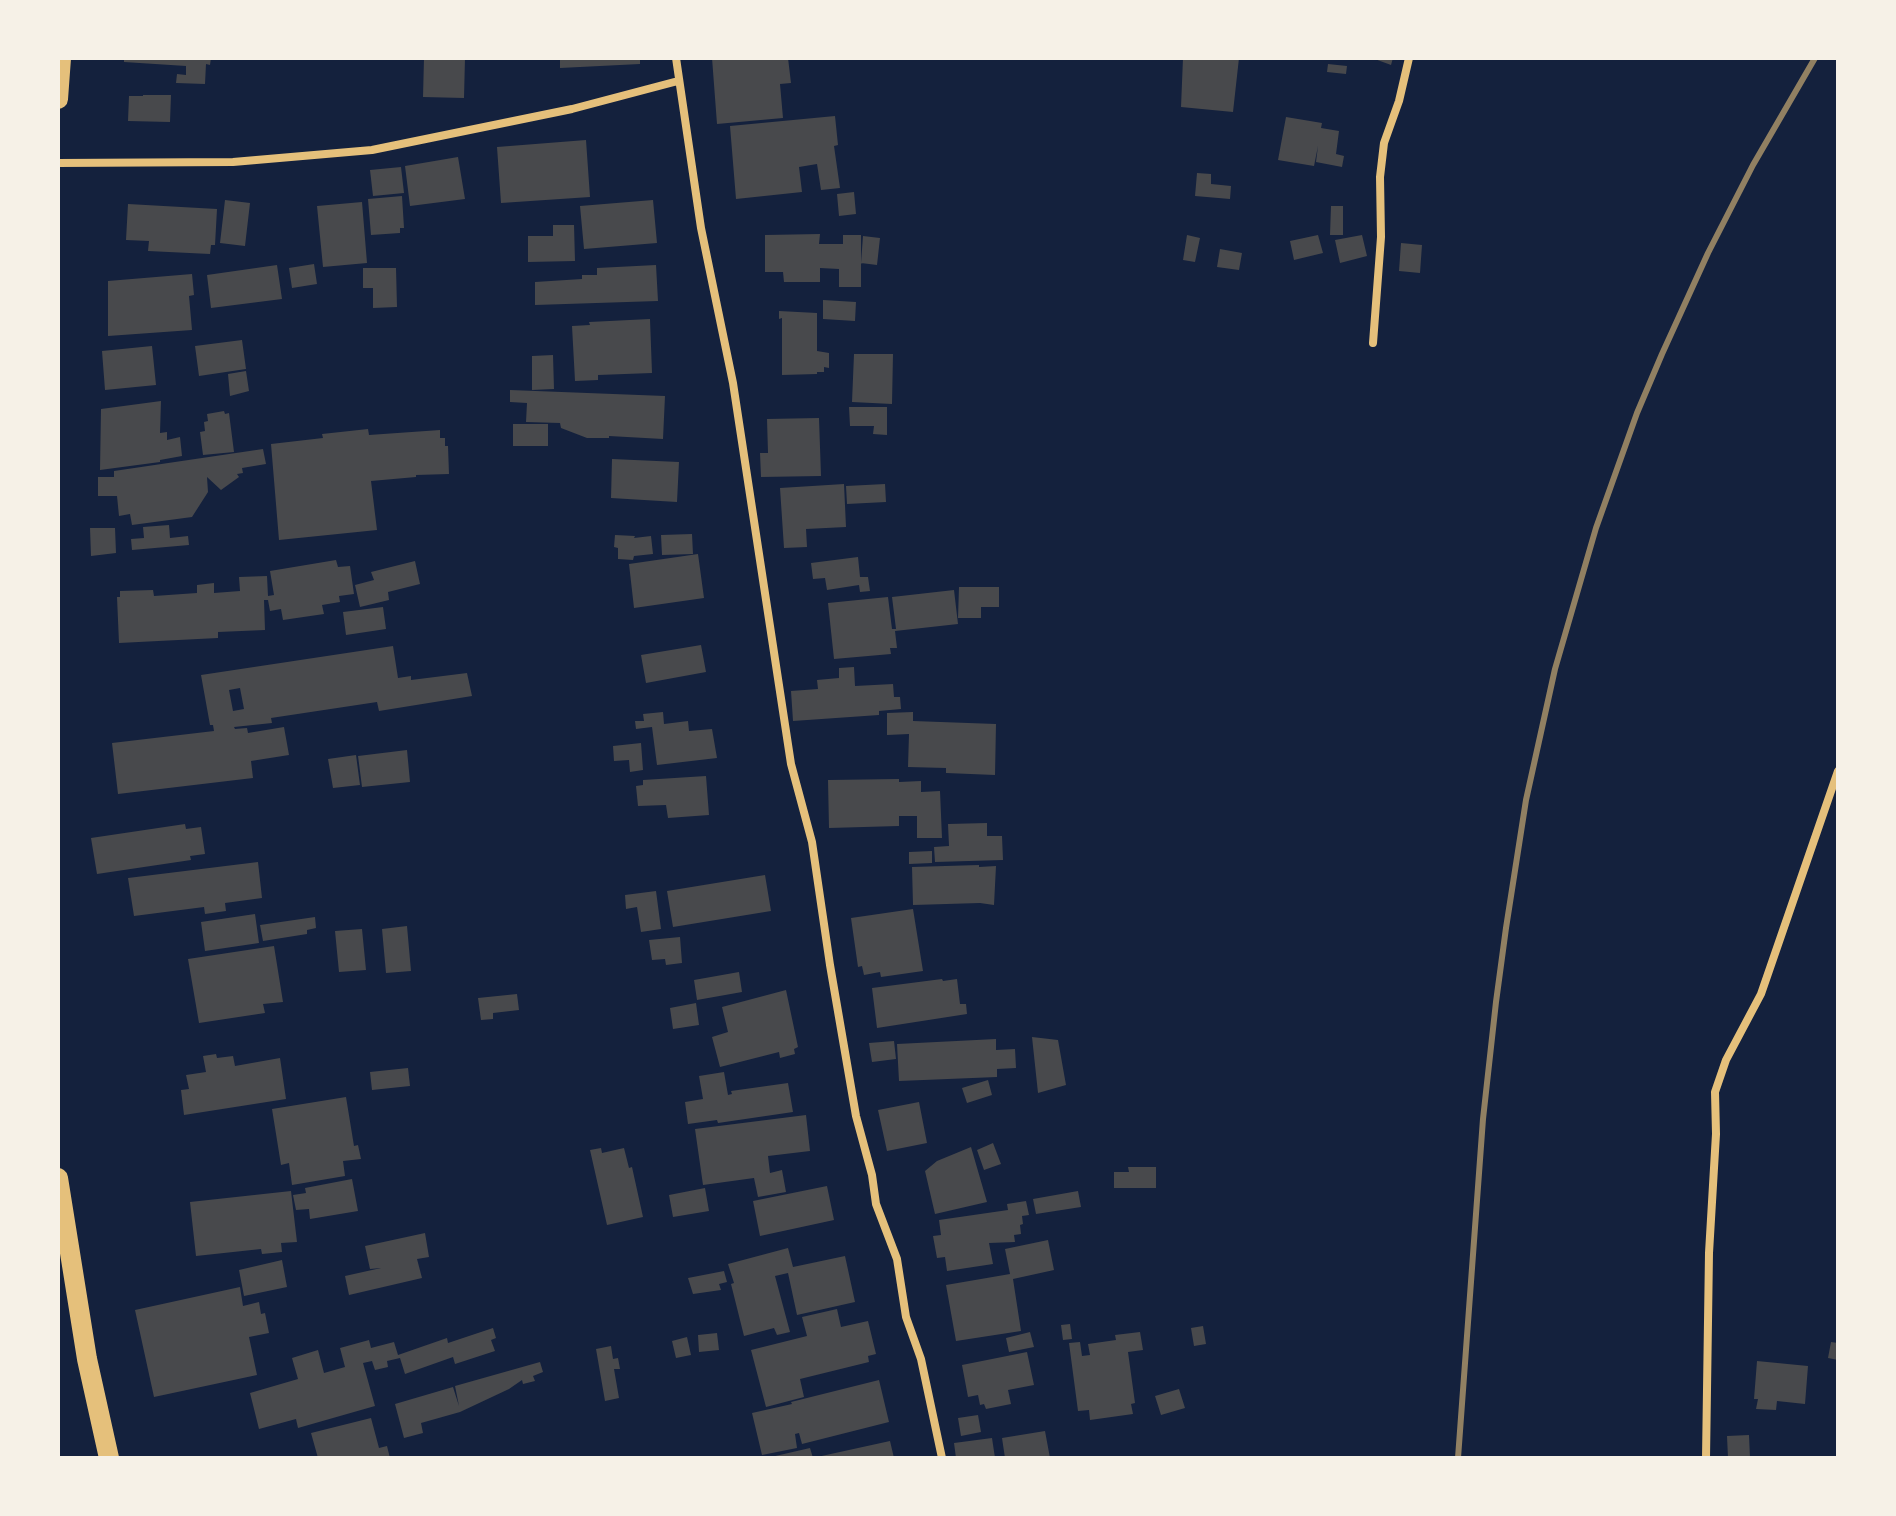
<!DOCTYPE html>
<style>
body{margin:0}
#map{position:relative;width:1896px;height:1516px;overflow:hidden;background:#14213d;font-family:"Titillium Web",sans-serif}
canvas{display:block}
.frame{position:absolute;inset:0;border:60px solid #f6f1e7;pointer-events:none}
</style>
<div id="map">
<canvas width="1896" height="1516"></canvas>
<div class="frame"></div>
</div>
<script>
const g = document.querySelector('canvas').getContext('2d');
g.lineJoin = 'round';
function fill(path, color) { g.fillStyle = color; g.fill(path, 'evenodd'); }
const toPath = rows => new Path2D(rows.map(r => 'M' + r).join(''));
function stroke(path, color, width, dash) { g.strokeStyle = color; g.lineWidth = width; g.lineCap = dash ? 'butt' : 'round'; g.setLineDash(dash || []); g.stroke(path); }
const building = toPath([
 [124,58,211,58,210,65,206,64,205,84,176,83,177,74,186,75,186,66,124,62],
 [424,58,465,58,464,98,423,97],
 [560,58,640,58,640,64,560,68],
 [712,58,788,58,791,83,780,84,783,118,717,124],
 [1183,58,1239,58,1233,112,1181,107],
 [1372,58,1393,58,1391,65],
 [1328,64,1347,66,1346,74,1327,72],
 [143,95,171,95,170,122,128,121,129,96,143,96],
 [835,116,838,145,834,146,840,188,821,190,817,164,799,167,802,192,736,199,730,126],
 [1286,117,1322,123,1321,128,1339,131,1336,154,1344,156,1342,167,1316,162,1318,146,1314,166,1278,160],
 [586,140,590,197,501,203,497,147],
 [458,157,465,199,410,206,405,166],
 [401,167,404,193,373,196,370,170],
 [1197,173,1211,174,1211,184,1231,186,1230,199,1195,196],
 [854,192,856,214,839,216,837,194],
 [402,196,404,228,400,228,400,233,371,235,368,199],
 [225,200,250,203,245,246,220,243],
 [653,200,657,243,584,249,580,206],
 [362,202,367,263,323,267,317,206],
 [128,204,217,209,215,245,211,245,210,254,148,251,149,241,126,240],
 [1331,206,1343,206,1343,235,1330,235],
 [553,225,574,225,575,261,528,262,528,236,553,236],
 [820,234,819,244,843,244,843,235,861,235,861,287,839,287,839,269,820,268,820,282,784,282,783,272,765,272,765,235],
 [1187,235,1200,238,1195,262,1183,260],
 [1318,235,1323,253,1294,260,1290,241],
 [1362,235,1367,256,1340,263,1335,240],
 [863,236,880,238,877,265,861,263],
 [1401,243,1422,245,1420,273,1399,271],
 [1220,249,1242,253,1239,270,1217,267],
 [314,264,317,284,292,288,289,268],
 [277,265,282,299,211,308,207,275],
 [656,265,658,301,535,305,535,282,582,279,582,275,597,275,597,268],
 [363,268,396,268,397,307,373,308,373,288,363,288],
 [192,274,194,295,189,296,192,330,108,336,108,281],
 [823,300,856,302,855,321,823,319],
 [779,311,817,313,817,351,829,353,829,368,824,367,824,372,817,372,817,374,782,375,782,318,779,319],
 [650,319,652,373,598,375,598,380,575,381,572,326,590,325,589,322],
 [242,340,246,369,199,376,195,346],
 [152,346,156,385,105,390,102,351],
 [854,354,893,354,892,404,852,402],
 [553,355,554,389,532,390,532,356],
 [246,371,249,391,230,396,228,374],
 [510,390,665,396,663,439,609,436,609,438,587,438,561,428,560,423,526,422,527,403,510,402],
 [161,401,160,433,167,432,167,440,180,437,182,456,160,460,160,462,100,470,101,409],
 [849,407,887,407,887,435,873,434,874,426,850,426],
 [224,411,225,414,229,413,234,452,203,455,200,432,205,431,204,422,208,421,207,414],
 [819,418,821,476,761,477,760,453,768,453,767,419],
 [513,424,548,424,548,446,513,446],
 [368,429,369,435,440,430,440,438,445,438,445,446,448,446,449,474,416,475,416,477,371,481,377,530,279,540,271,444,323,438,322,434],
 [263,449,266,464,242,468,243,473,237,474,239,477,221,490,207,477,208,492,192,517,132,525,130,514,119,516,117,496,98,496,98,477,114,477,114,471],
 [612,459,679,462,677,502,611,498],
 [844,484,846,527,806,529,807,547,784,548,780,488],
 [885,484,886,502,847,504,846,486],
 [169,525,170,538,188,536,189,545,132,550,131,539,144,538,143,527],
 [90,528,115,528,116,553,91,556],
 [692,534,693,554,662,555,661,535],
 [615,535,635,536,634,538,651,536,653,554,634,556,633,560,618,559,618,548,614,547],
 [698,554,704,598,634,608,629,564],
 [858,557,860,577,868,577,870,591,860,592,859,585,827,590,825,578,813,579,811,563],
 [336,560,338,567,350,566,354,594,339,596,340,602,322,605,324,614,283,620,281,609,270,611,268,600,264,600,265,630,218,632,218,638,119,643,117,597,120,597,120,591,153,590,154,596,197,593,197,585,214,583,214,593,240,591,239,577,267,576,268,596,274,595,270,571],
 [415,561,420,584,388,592,389,600,360,607,355,585,374,580,371,572],
 [959,587,999,587,999,607,981,607,981,618,958,618],
 [954,590,958,624,895,631,897,648,890,648,891,654,834,659,828,603,888,597,892,629,896,629,892,597],
 [383,607,386,629,346,635,343,612],
 [701,645,706,672,646,683,641,655],
 [393,646,398,678,411,676,411,680,467,673,472,696,379,711,377,702,271,718,272,723,234,727,235,729,247,728,248,733,284,727,289,755,251,761,253,778,118,794,112,743,214,731,213,725,210,725,201,675],
 [240,688,244,709,233,711,229,690],
 [854,667,855,686,893,684,894,697,900,697,901,709,879,711,879,715,793,721,791,691,818,689,817,680,839,678,839,668],
 [663,712,664,724,688,721,689,731,712,729,717,758,657,765,652,727,636,729,635,721,644,721,643,714],
 [913,712,913,721,996,724,995,775,946,773,946,768,908,767,909,734,887,735,887,713],
 [641,743,643,770,630,772,629,760,614,761,613,746],
 [407,750,410,782,362,787,358,756],
 [356,755,360,785,333,788,328,759],
 [706,776,709,815,668,818,666,805,638,806,636,786,643,785,643,780],
 [899,779,899,782,921,781,921,792,940,791,942,838,917,838,917,816,899,816,899,826,829,828,828,780],
 [987,823,987,836,1002,836,1003,860,935,862,934,847,949,846,948,824],
 [185,824,186,829,201,827,205,854,190,856,191,860,97,874,91,838],
 [932,851,932,863,909,864,909,852],
 [258,862,262,898,225,903,226,911,205,914,204,907,134,916,128,878],
 [979,865,979,867,996,866,994,905,980,903,913,905,912,867],
 [765,875,771,911,673,927,667,891],
 [656,891,661,929,641,932,637,907,626,909,625,895],
 [913,909,923,971,881,977,880,972,864,975,862,966,858,967,851,918],
 [255,914,259,943,205,951,201,922],
 [315,917,316,928,307,930,307,934,263,941,260,925],
 [407,926,411,971,386,973,382,929],
 [362,929,366,970,339,972,335,931],
 [680,937,682,963,666,965,665,959,652,960,649,940],
 [274,946,283,1002,263,1004,265,1013,199,1023,188,959],
 [739,972,742,992,697,1000,694,980],
 [942,979,943,981,957,979,960,1004,966,1004,967,1014,877,1028,872,988],
 [786,990,798,1047,794,1049,795,1054,780,1058,779,1052,720,1067,712,1037,728,1032,722,1007],
 [517,994,519,1010,493,1013,493,1019,481,1020,478,998],
 [696,1003,699,1025,673,1029,670,1008],
 [1032,1037,1058,1040,1066,1085,1038,1093],
 [996,1039,996,1050,1015,1049,1016,1068,997,1069,997,1077,899,1081,897,1044],
 [894,1041,896,1059,872,1062,869,1043],
 [216,1054,217,1058,233,1056,235,1066,280,1058,286,1099,184,1115,181,1090,189,1089,186,1075,206,1072,203,1056],
 [408,1068,410,1086,372,1090,370,1072],
 [724,1072,728,1095,732,1094,731,1091,788,1083,793,1112,718,1123,717,1120,688,1124,685,1102,703,1099,699,1076],
 [988,1080,992,1095,967,1103,962,1088],
 [346,1097,354,1146,358,1145,361,1159,343,1161,345,1176,292,1185,289,1163,281,1165,272,1109],
 [919,1102,927,1143,887,1151,878,1110],
 [806,1115,810,1151,768,1156,770,1173,782,1170,786,1192,758,1197,754,1178,703,1185,695,1129],
 [993,1143,1001,1164,984,1170,977,1150],
 [971,1147,987,1202,935,1214,925,1171,937,1161],
 [601,1148,602,1153,624,1148,629,1168,632,1167,643,1217,607,1225,590,1150],
 [1128,1167,1156,1167,1156,1188,1114,1188,1114,1172,1129,1172],
 [352,1179,358,1211,310,1219,309,1209,296,1210,293,1195,306,1193,305,1188],
 [827,1186,834,1220,760,1236,753,1201],
 [705,1188,709,1211,673,1217,669,1195],
 [291,1191,297,1242,281,1243,282,1252,262,1254,261,1249,196,1256,190,1202],
 [1078,1191,1081,1207,1036,1214,1033,1199],
 [1026,1201,1029,1215,1022,1216,1023,1224,1020,1225,1021,1234,1014,1235,1015,1242,989,1243,993,1264,947,1271,945,1257,937,1258,933,1236,941,1235,939,1220,1008,1210,1007,1204],
 [425,1233,429,1257,417,1259,422,1278,349,1295,345,1276,381,1268,370,1269,365,1246],
 [1048,1240,1054,1270,1013,1279,1021,1331,956,1341,946,1285,1010,1274,1005,1249],
 [788,1248,793,1267,845,1256,855,1302,797,1315,788,1273,775,1276,790,1332,777,1335,774,1328,744,1336,731,1284,734,1283,728,1264],
 [282,1260,287,1287,244,1296,239,1270],
 [724,1271,727,1282,719,1284,721,1290,693,1294,688,1278],
 [240,1287,243,1306,259,1302,261,1314,265,1313,269,1333,249,1337,257,1375,154,1397,135,1310],
 [837,1309,841,1327,868,1321,876,1354,868,1356,869,1362,800,1379,804,1397,766,1407,751,1350,807,1336,802,1317],
 [1070,1324,1072,1339,1063,1340,1061,1325],
 [1203,1326,1206,1344,1194,1346,1191,1328],
 [493,1328,496,1338,491,1340,495,1351,455,1364,453,1357,405,1374,400,1358,387,1361,388,1367,375,1370,372,1361,363,1363,375,1406,298,1428,296,1419,259,1429,250,1393,298,1379,292,1358,318,1350,324,1373,345,1367,340,1348,369,1340,371,1348,394,1342,398,1355,447,1338,448,1343],
 [1030,1332,1034,1347,1009,1352,1006,1338],
 [1140,1332,1143,1350,1128,1352,1135,1403,1131,1404,1133,1414,1090,1420,1089,1410,1078,1411,1069,1343,1080,1342,1082,1356,1090,1355,1088,1344,1116,1340,1115,1335],
 [717,1333,719,1350,699,1352,698,1335],
 [687,1337,691,1355,676,1358,672,1341],
 [1831,1342,1838,1343,1838,1360,1828,1358],
 [611,1346,613,1359,618,1358,620,1369,614,1369,619,1398,605,1401,596,1349],
 [1027,1352,1034,1385,1008,1390,1011,1404,986,1409,984,1404,980,1405,978,1395,968,1397,962,1365],
 [1757,1361,1808,1366,1805,1404,1777,1401,1776,1410,1756,1409,1758,1399,1754,1399],
 [540,1362,543,1372,533,1376,535,1381,523,1384,522,1380,509,1389,460,1412,421,1423,423,1433,404,1438,395,1404,453,1387,459,1406,455,1386],
 [879,1380,889,1422,802,1444,799,1433,795,1434,797,1448,762,1455,752,1413,792,1404,791,1402],
 [1179,1389,1185,1408,1161,1415,1155,1396],
 [978,1415,981,1432,961,1436,958,1418],
 [371,1418,379,1448,387,1446,390,1458,318,1458,311,1433],
 [1045,1431,1050,1458,1005,1458,1002,1438],
 [1749,1435,1750,1458,1728,1458,1727,1436],
 [992,1438,995,1458,956,1458,954,1443],
 [890,1441,894,1458,817,1458,817,1457],
 [810,1448,813,1458,771,1458,771,1457]
]);
const minor = toPath([
 [676,58,701,228,733,383,791,764,812,842,830,965,856,1116,872,1175,876,1204,897,1259,906,1317,921,1359,942,1458],
 [58,163,233,162,372,150,572,109,678,81],
 [1373,343,1381,237,1380,177,1384,143,1399,101,1409,58],
 [1706,1458,1709,1253,1716,1134,1715,1092,1726,1060,1761,994,1838,771]
]);
const primary = toPath([
 [58,99,61,58],
 [58,1178,87,1359,109,1458]
]);
const rail = toPath([
 [1458,1458,1483,1119,1496,1002,1506,928,1526,800,1555,669,1596,528,1637,413,1662,354,1708,253,1753,165,1815,58]
]);
fill(building, '#48494c');
stroke(minor, '#e5c07b', 8);
stroke(primary, '#e5c07b', 20);
stroke(rail, '#918062', 6);
</script>
